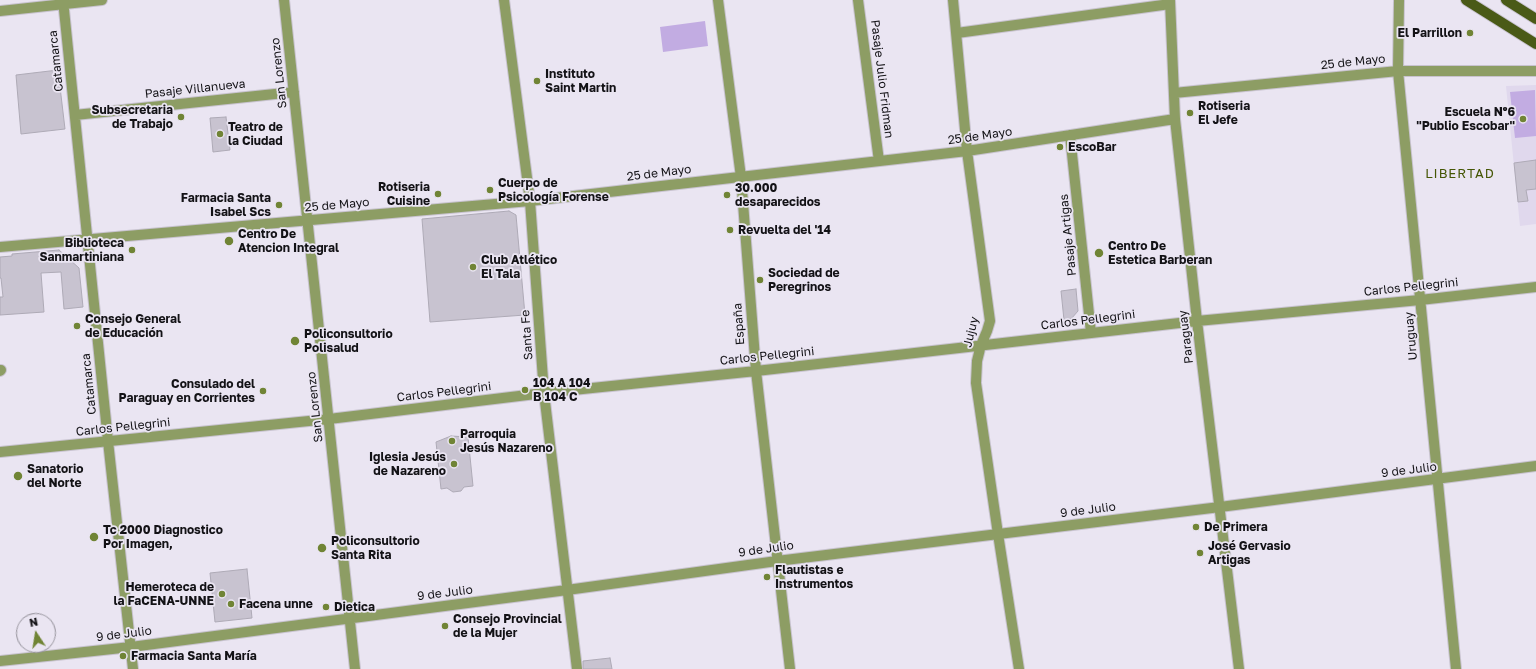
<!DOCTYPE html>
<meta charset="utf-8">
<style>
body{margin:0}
#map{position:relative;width:1536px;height:669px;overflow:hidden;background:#eae5f2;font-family:"Golos Text",sans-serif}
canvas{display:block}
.north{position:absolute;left:16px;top:613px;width:40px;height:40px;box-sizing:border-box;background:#eae5f2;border:1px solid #94919a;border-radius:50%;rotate:348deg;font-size:11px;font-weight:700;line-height:16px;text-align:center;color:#131216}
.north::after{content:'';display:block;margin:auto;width:14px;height:18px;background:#708435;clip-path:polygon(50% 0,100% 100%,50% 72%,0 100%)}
</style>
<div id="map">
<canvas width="1536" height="669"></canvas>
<div class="north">N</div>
</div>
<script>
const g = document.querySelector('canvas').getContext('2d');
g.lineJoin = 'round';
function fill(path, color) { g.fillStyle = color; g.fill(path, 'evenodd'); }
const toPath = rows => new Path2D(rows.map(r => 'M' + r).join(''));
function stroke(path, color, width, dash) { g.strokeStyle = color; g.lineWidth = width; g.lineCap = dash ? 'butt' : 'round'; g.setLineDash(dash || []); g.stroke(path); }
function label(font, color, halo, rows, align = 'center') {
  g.font = font + ' "Golos Text",sans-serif'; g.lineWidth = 3.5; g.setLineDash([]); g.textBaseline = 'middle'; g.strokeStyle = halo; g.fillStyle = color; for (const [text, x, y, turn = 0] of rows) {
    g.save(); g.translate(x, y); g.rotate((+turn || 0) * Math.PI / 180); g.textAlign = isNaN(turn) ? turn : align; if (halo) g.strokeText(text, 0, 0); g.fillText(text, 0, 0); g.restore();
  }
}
const built = toPath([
 [1536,85,1536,224,1520,226,1506,86]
]);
const green = toPath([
 [705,21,708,46,663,52,660,27],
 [1535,90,1536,136,1515,138,1510,92]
]);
const building = toPath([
 [58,70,65,129,21,134,16,75,58,70],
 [226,117,230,150,213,152,210,118,226,117],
 [1536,160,1536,189,1526,190,1528,201,1518,202,1514,163,1536,160],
 [509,211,516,215,525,315,430,322,422,219,509,211],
 [59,250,79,268,83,307,64,309,61,272,41,273,44,312,0,315,0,297,3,297,1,278,0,278,0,257,12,256,12,254,59,250],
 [1076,289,1078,311,1071,319,1064,320,1061,291,1076,289],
 [451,436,468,437,473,486,464,487,461,491,453,492,447,488,441,489,436,442,451,436],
 [247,569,252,618,215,622,210,573,247,569],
 [610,658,612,669,583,669,583,661,610,658]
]);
const minor = toPath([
 [63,0,108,441,133,669],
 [284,0,355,669],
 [504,0,530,201,544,393,577,669],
 [718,0,741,177,756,371,790,669],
 [858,0,879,161],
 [953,0,967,151,990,321,987,331,981,345,977,361,976,383,998,534,1019,669],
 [1170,0,1175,119,1197,321,1239,669],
 [1399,0,1398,71,1456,669],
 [0,11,102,0],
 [957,33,1170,4],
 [1174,93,1398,71,1536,71],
 [75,115,294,92],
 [1070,135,1091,333],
 [0,247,530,201,967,151,1175,119],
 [0,371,1,370],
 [0,452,329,419,544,393,756,371,1197,321,1420,300,1536,287],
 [0,661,131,647,567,590,777,561,1220,507,1536,466]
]);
const major = toPath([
 [1466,0,1536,44],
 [1506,0,1536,19]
]);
const markers = [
 [1470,33,4,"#708435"],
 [537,81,4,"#708435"],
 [1190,113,4,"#708435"],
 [181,117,4,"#708435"],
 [1523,119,4,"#708435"],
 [220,134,4,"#708435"],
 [1060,147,4,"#708435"],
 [490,190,4,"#708435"],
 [438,194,4,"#708435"],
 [727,195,4,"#708435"],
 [279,205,4,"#708435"],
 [730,230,4,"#708435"],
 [229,241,5,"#708435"],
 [132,250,4,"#708435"],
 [1099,253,5,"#708435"],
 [473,267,4,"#708435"],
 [760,280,4,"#708435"],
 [77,326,4,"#708435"],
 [295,341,5,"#708435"],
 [525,390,4,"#708435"],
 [263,391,4,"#708435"],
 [452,441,4,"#708435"],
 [454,464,4,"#708435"],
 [18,476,5,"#708435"],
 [1196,527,4,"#708435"],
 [94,537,5,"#708435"],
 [322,548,5,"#708435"],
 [1200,553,4,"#708435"],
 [767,577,4,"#708435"],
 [222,594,4,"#708435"],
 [231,604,4,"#708435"],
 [326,607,4,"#708435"],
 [445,626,4,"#708435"],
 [123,656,4,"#708435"]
];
const poiNames = [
 ["El Parrillon",1462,33,"right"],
 ["Instituto",545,74],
 ["Saint Martin",545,88],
 ["Rotiseria",1198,106],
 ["El Jefe",1198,120],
 ["Subsecretaria",173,110,"right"],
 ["de Trabajo",173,124,"right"],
 ["Escuela Nº6",1515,112,"right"],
 ["\"Publio Escobar\"",1515,126,"right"],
 ["Teatro de",228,127],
 ["la Ciudad",228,141],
 ["EscoBar",1068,147],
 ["Cuerpo de",498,183],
 ["Psicología Forense",498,197],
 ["Rotiseria",430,187,"right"],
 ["Cuisine",430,201,"right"],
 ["30.000",735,188],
 ["desaparecidos",735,202],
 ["Farmacia Santa",271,198,"right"],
 ["Isabel Scs",271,212,"right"],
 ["Revuelta del '14",738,230],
 ["Centro De",238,234],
 ["Atencion Integral",238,248],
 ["Biblioteca",124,243,"right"],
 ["Sanmartiniana",124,257,"right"],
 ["Centro De",1108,246],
 ["Estetica Barberan",1108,260],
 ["Club Atlético",481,260],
 ["El Tala",481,274],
 ["Sociedad de",768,273],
 ["Peregrinos",768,287],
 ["Consejo General",85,319],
 ["de Educación",85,333],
 ["Policonsultorio",304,334],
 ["Polisalud",304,348],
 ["104 A 104",533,383],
 ["B 104 C",533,397],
 ["Consulado del",255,384,"right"],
 ["Paraguay en Corrientes",255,398,"right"],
 ["Parroquia",460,434],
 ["Jesús Nazareno",460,448],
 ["Iglesia Jesús",446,457,"right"],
 ["de Nazareno",446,471,"right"],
 ["Sanatorio",27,469],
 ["del Norte",27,483],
 ["De Primera",1204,527],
 ["Tc 2000 Diagnostico",103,530],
 ["Por Imagen,",103,544],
 ["Policonsultorio",331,541],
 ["Santa Rita",331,555],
 ["José Gervasio",1208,546],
 ["Artigas",1208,560],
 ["Flautistas e",775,570],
 ["Instrumentos",775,584],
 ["Hemeroteca de",214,587,"right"],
 ["la FaCENA-UNNE",214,601,"right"],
 ["Facena unne",239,604],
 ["Dietica",334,607],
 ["Consejo Provincial",453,619],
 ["de la Mujer",453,633],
 ["Farmacia Santa María",131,656]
];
const streetNames = [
 ["Catamarca",56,61,-96],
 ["25 de Mayo",1353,62,-6],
 ["San Lorenzo",279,73,-96],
 ["Pasaje Julio Fridman",882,79,83],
 ["Pasaje Villanueva",195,89,-6],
 ["25 de Mayo",980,136,-8],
 ["25 de Mayo",659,173,-7],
 ["25 de Mayo",337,205,-5],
 ["Pasaje Artigas",1068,235,-96],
 ["Carlos Pellegrini",1411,287,-6],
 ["Carlos Pellegrini",1088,320,-7],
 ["España",739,324,-94],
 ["Jujuy",971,332,-76],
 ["Santa Fe",527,335,-94],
 ["Uruguay",1411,336,-95],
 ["Paraguay",1186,337,-97],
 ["Carlos Pellegrini",767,356,-6],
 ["Catamarca",89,384,-96],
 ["Carlos Pellegrini",444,392,-7],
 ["San Lorenzo",315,407,-96],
 ["Carlos Pellegrini",123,427,-6],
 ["9 de Julio",1409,470,-7],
 ["9 de Julio",1088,510,-7],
 ["9 de Julio",766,549,-8],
 ["9 de Julio",445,593,-7],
 ["9 de Julio",124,634,-7]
];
const neighbourhoodNames = [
 ["LIBERTAD",1460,174]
];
fill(built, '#e0d8ed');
fill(green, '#c2ace2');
fill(building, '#c8c3d0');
stroke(building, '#aeaab6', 1);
stroke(minor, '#c8c3cf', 12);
stroke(major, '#c8c3cf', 12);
stroke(minor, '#8d9d64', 10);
stroke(major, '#4a5a17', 10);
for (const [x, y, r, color] of markers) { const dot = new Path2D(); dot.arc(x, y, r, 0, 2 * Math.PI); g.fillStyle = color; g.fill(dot); stroke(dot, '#eae5f2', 1.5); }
label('bold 12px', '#131216', '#eae5f2', poiNames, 'left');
label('12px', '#131216', '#eae5f2', streetNames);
g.letterSpacing = '1px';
label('13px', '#455605', '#eae5f2', neighbourhoodNames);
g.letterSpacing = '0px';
</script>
